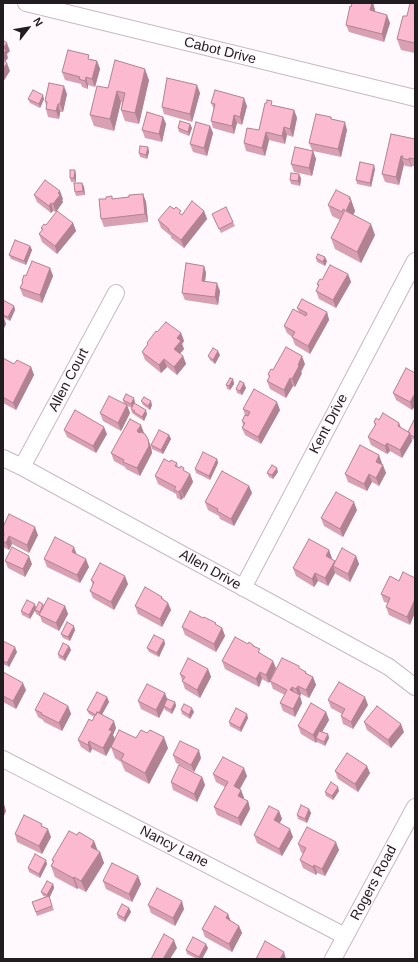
<!DOCTYPE html>
<style>
body{margin:0}
#map{position:relative;width:418px;height:962px;overflow:hidden;background:#fff9fd;font-family:Helvetica,sans-serif}
canvas{display:block}
.frame{position:absolute;inset:0;border:4px solid #211c20;pointer-events:none}
.north{position:absolute;left:8px;top:8px;width:40px;height:40px;-webkit-text-stroke:3px #fff9fd;paint-order:stroke;rotate:59deg;font-size:11px;font-weight:700;line-height:16px;text-align:center;color:#211c20}
.north::after{content:'';display:block;margin:auto;width:14px;height:18px;background:#211c20;clip-path:polygon(50% 0,100% 100%,50% 72%,0 100%)}
</style>
<div id="map">
<canvas width="418" height="962"></canvas>
<div class="frame"></div>
<div class="north">N</div>
</div>
<script>
const g = document.querySelector('canvas').getContext('2d');
g.lineJoin = 'round';
const toPath = rows => new Path2D(rows.map(r => 'M' + r).join(''));
function stroke(path, color, width, dash) { g.strokeStyle = color; g.lineWidth = width; g.lineCap = dash ? 'butt' : 'round'; g.setLineDash(dash || []); g.stroke(path); }
function fill(path, color) { g.fillStyle = color; g.fill(path, 'evenodd'); }
function label(font, color, halo, rows, align = 'center') {
  g.font = font + ' Helvetica,sans-serif'; g.lineWidth = 3; g.setLineDash([]); g.textBaseline = 'middle'; g.strokeStyle = halo; g.fillStyle = color; for (const [text, x, y, turn = 0] of rows) {
    g.save(); g.translate(x, y); g.rotate((+turn || 0) * Math.PI / 180); g.textAlign = isNaN(turn) ? turn : align; if (halo) g.strokeText(text, 0, 0); g.fillText(text, 0, 0); g.restore();
  }
}
const minor = toPath([
 [26,3,415,98],
 [3,458,22,467,389,667,415,687],
 [22,467,116,293],
 [243,588,415,261],
 [3,759,345,936],
 [333,959,415,807]
]);
const wall = toPath([
 [352,3,373,3,375,10,375,12,390,23,384,42,349,32,346,25],
 [415,3,415,53,401,50,397,39,407,16],
 [91,59,97,61,100,69,95,87,88,85,88,89,82,87,81,84,65,80,62,72],
 [149,80,139,124,125,121,121,110,122,102,121,102,114,131,94,126,90,115,108,88],
 [200,93,192,122,164,114,162,107],
 [67,94,63,112,60,112,59,119,48,117,46,109,46,105,45,101],
 [28,99,44,99,40,108,30,103],
 [211,103,247,106,242,125,237,123,234,134,213,128,211,121,214,109],
 [273,105,294,110,297,118,293,137,287,135,285,144,269,140,265,156,246,151,244,143,259,130],
 [163,117,166,124,162,142,145,138,142,130],
 [331,117,332,120,347,130,341,157,313,151,316,159,312,176,294,172,291,164,312,150,309,143],
 [190,124,192,128,189,136,179,132,178,128],
 [210,126,213,133,207,156,193,152,190,144],
 [415,139,415,166,412,166,412,167,405,166,404,164,399,185,385,182,382,174],
 [148,147,149,152,147,159,140,157,139,153],
 [375,169,371,187,357,184,356,180],
 [76,174,76,182,71,182,70,178],
 [301,178,300,186,291,184,290,180],
 [82,183,84,187,85,195,76,196,75,192],
 [143,194,146,202,148,222,104,227,101,219,113,199,129,197],
 [34,195,63,199,62,200,63,202,56,212,53,211,51,213,37,202],
 [350,197,355,211,353,215,375,235,361,263,335,249,331,238,340,220,332,216,328,205],
 [204,211,207,219,184,248,171,238,171,236,161,228,158,220,182,214],
 [212,214,233,222,235,226,221,233],
 [73,223,76,231,57,254,42,242,39,234,42,231,41,228,46,225],
 [30,246,32,250,26,265,11,259,9,255],
 [316,258,327,261,325,266,317,262],
 [204,266,206,273,205,281,220,291,218,305,185,300,182,293],
 [50,268,53,276,42,303,23,296,20,288,22,284,22,281,26,276],
 [348,274,351,282,336,308,319,299,316,291,318,287,317,284,322,280],
 [3,300,14,306,15,310,10,321,4,318,6,324,3,330],
 [297,308,327,312,329,320,310,354,295,345,292,337,287,333,284,326,299,312],
 [157,332,181,333,184,341,182,344,184,349,180,354,183,356,186,364,177,375,167,367,161,373,145,360,142,352,147,345,147,343],
 [220,355,215,364,210,360,208,356],
 [3,358,14,364,31,367,34,375,16,410,3,403],
 [305,364,301,372,302,373,295,387,293,386,286,398,270,389,267,381,269,378,268,374,273,370],
 [415,373,415,406,412,410,396,400,393,393],
 [233,379,234,384,230,390,227,389,226,385],
 [246,388,242,395,237,393,236,389],
 [123,400,135,402,134,404,147,414,144,421,136,416,135,415,132,413,131,409,132,408,127,406,130,413,121,431,103,421,100,413,124,404],
 [141,401,152,405,150,410,143,405],
 [243,409,280,410,261,444,245,435,242,428,243,425,242,421,245,415],
 [379,420,402,428,408,432,415,420,415,440,412,439,412,441,402,458,390,451,387,454,371,445,368,437,375,426,374,422],
 [64,430,107,434,96,453,67,437],
 [144,433,148,439,151,447,152,453,140,476,126,469,125,467,114,461,111,453],
 [169,435,171,439,163,454,152,449,151,445],
 [217,459,218,463,210,480,196,473,195,469],
 [170,462,177,463,178,467,190,474,193,482,184,498,183,498,181,500,177,498,176,494,158,484,155,476],
 [382,463,382,464,386,473,379,486,372,482,367,491,348,482,345,474],
 [278,472,273,479,269,477,267,473],
 [249,486,252,493,234,526,220,519,219,516,208,510,205,502],
 [357,510,343,537,324,526,321,518],
 [3,527,38,535,29,553,12,544,9,550,3,547],
 [329,550,331,559,335,561,335,562,356,556,359,564,350,582,336,574,335,573,328,586,318,581,314,587,296,576,293,568],
 [77,555,89,567,80,583,47,567,44,559],
 [5,561,32,564,25,577,8,568],
 [91,580,128,584,114,610,93,598,90,591,93,585],
 [399,581,410,625,389,615,386,607,388,603,384,602,381,594],
 [162,597,163,599,168,603,171,610,162,627,138,614,135,606],
 [43,604,44,606,65,606,68,614,59,631,42,622,40,616,36,614,35,611,30,619,22,615,21,611,36,607],
 [203,618,222,628,225,636,216,652,185,635,182,627],
 [75,630,70,641,63,638,61,634],
 [164,640,165,644,159,657,149,652,147,648],
 [3,641,17,652,9,667,3,664],
 [248,644,253,645,261,654,276,668,269,683,262,679,259,687,225,669,222,661],
 [69,646,71,650,65,661,59,658,58,654],
 [208,669,211,677,200,698,185,689,180,674],
 [300,669,306,672,307,674,313,677,316,685,309,698,301,694,300,696,302,703,295,717,283,711,280,703,285,695,273,689,270,681],
 [3,672,26,690,16,709,3,702],
 [107,697,109,702,102,714,116,728,113,735,115,739,136,738,168,748,149,784,125,771,121,762,115,758,111,747,106,756,92,749,90,753,81,747,78,740,92,721,94,717,89,714,87,710],
 [167,699,175,702,176,706,172,714,165,710,164,708,159,718,141,709,138,701],
 [328,700,368,705,353,729,343,724,341,716,342,714,331,708],
 [68,706,71,714,62,731,44,722,43,720,38,717,35,710],
 [181,710,194,712,190,719,182,714],
 [326,712,329,720,322,732,328,734,329,738,325,746,317,742,317,741,316,743,301,734,298,726],
 [248,718,241,732,230,726,229,722],
 [364,722,404,732,391,748,367,730],
 [173,755,201,758,194,772,176,763],
 [335,771,370,773,358,792,338,779],
 [213,774,247,776,240,789,241,790,244,798,243,799,248,801,250,809,241,826,217,815,214,807,225,787,216,782],
 [202,777,205,785,197,802,173,790,171,782],
 [339,791,333,800,326,796,325,792],
 [309,809,311,813,307,823,298,819,297,815],
 [279,811,282,819,279,823,293,837,282,856,257,843,254,835],
 [42,827,51,837,42,854,17,842,15,834],
 [77,835,94,841,98,851,100,852,104,863,86,892,78,888,77,889,55,877,51,866,53,862,52,860],
 [298,844,339,850,325,876,317,873,316,875,303,868,300,860,303,854,301,852],
 [47,864,40,878,29,872,28,868],
 [138,876,141,884,132,902,106,889,103,881],
 [53,884,54,888,49,898,54,910,37,916,32,902,46,897,43,896,41,892],
 [148,905,184,909,175,926,151,913],
 [129,908,131,912,125,922,118,918,117,914],
 [228,914,230,920,239,926,242,933,232,952,205,937,202,929],
 [208,948,202,959,197,959,187,954,186,950]
]);
const shadedWall = toPath([
 [372,3,373,3,375,10,373,18,370,10],
 [387,15,390,23,384,42,382,34],
 [7,43,10,51,7,54,8,58,5,62,3,56,3,48],
 [97,61,100,69,95,87,92,79],
 [7,63,10,71,3,82,3,69],
 [145,69,149,80,139,124,135,113],
 [86,77,88,85,88,89,85,81],
 [197,85,200,93,192,122,190,114],
 [64,86,67,94,63,112,60,104],
 [117,91,121,102,114,131,110,119],
 [43,95,44,99,40,108,39,104],
 [244,98,247,106,242,125,240,117],
 [58,104,60,112,59,119,56,111],
 [294,110,297,118,293,137,290,129],
 [234,115,237,123,234,134,232,126],
 [163,117,166,124,162,142,159,134],
 [345,122,347,130,341,157,338,149],
 [190,124,192,128,189,136,188,132],
 [210,126,213,133,207,156,204,148],
 [284,127,287,135,285,144,282,136],
 [266,132,269,140,265,156,262,148],
 [148,147,149,152,147,159,146,155],
 [313,151,316,159,312,176,309,168],
 [401,156,404,164,399,185,396,177],
 [409,158,412,166,412,167,409,160],
 [374,165,375,169,371,187,370,183],
 [75,170,76,174,76,182,74,178],
 [299,174,301,178,300,186,298,181],
 [82,183,84,187,85,195,83,191],
 [60,191,63,199,62,200,63,202,56,212,53,204,58,193],
 [143,194,146,202,148,222,145,214],
 [350,197,355,211,350,222,346,211],
 [51,203,53,211,51,213,49,206],
 [204,211,207,219,184,248,181,240],
 [73,223,76,231,57,254,55,246],
 [371,224,375,235,361,263,357,252],
 [30,246,32,250,26,265,24,261],
 [325,257,327,261,325,266,323,262],
 [204,266,206,273,204,289,202,281],
 [50,268,53,276,42,303,40,295],
 [348,274,351,282,336,308,333,300],
 [217,283,220,291,218,305,215,297],
 [14,306,15,310,10,321,8,317],
 [327,312,329,320,310,354,308,346],
 [3,316,6,324,3,330],
 [181,333,184,341,182,344,184,349,177,357,174,349,177,338],
 [218,351,220,355,215,364,213,360],
 [183,356,186,364,177,375,174,367],
 [302,356,305,364,301,372,302,373,295,387,292,379,298,365],
 [164,359,167,367,161,373,159,365],
 [31,367,34,375,16,410,13,403],
 [290,378,293,386,286,398,284,390],
 [233,379,234,384,230,390,229,386],
 [244,383,246,388,242,395,240,391],
 [414,395,415,398,415,406,412,410,410,402],
 [134,398,135,402,132,408,131,404],
 [151,401,152,405,150,410,148,406],
 [277,402,280,410,261,444,258,437],
 [127,405,130,413,121,431,118,423],
 [146,410,147,414,144,421,142,417],
 [399,423,402,430,398,426],
 [141,425,144,433,140,439,137,431],
 [104,427,107,434,96,453,93,446],
 [410,433,412,441,402,458,400,450],
 [169,435,171,439,163,454,161,450],
 [148,439,151,447,152,453,140,476,137,468],
 [387,443,390,451,387,454,385,446],
 [379,455,382,463,379,469,376,462],
 [217,459,218,463,210,480,209,476],
 [383,465,386,473,379,486,376,478],
 [277,468,278,472,273,479,272,475],
 [190,474,193,482,184,498,181,490],
 [369,474,372,482,367,491,364,484],
 [249,486,252,493,234,526,231,519],
 [180,490,183,498,181,500,179,492],
 [354,502,357,510,343,537,340,529],
 [35,527,38,535,29,553,27,545],
 [9,536,12,544,9,550,6,543],
 [74,547,77,555,72,552],
 [329,550,332,558,329,564,326,556],
 [29,556,32,564,25,577,23,569],
 [356,556,359,564,350,582,348,574],
 [86,559,89,567,80,583,77,575],
 [335,561,337,568,333,566,335,573,328,586,325,578],
 [315,573,318,581,314,587,312,579],
 [125,576,128,584,114,610,111,602],
 [415,599,415,613,410,625,407,617],
 [168,603,171,610,162,627,160,619],
 [35,604,36,608,30,619,29,615],
 [65,606,68,614,59,631,56,623],
 [74,626,75,630,70,641,68,637],
 [222,628,225,636,216,652,214,644],
 [164,640,165,644,159,657,157,653],
 [69,646,71,650,65,661,63,657],
 [15,647,17,652,9,667,7,663],
 [273,661,276,668,269,683,266,675],
 [208,669,211,677,200,698,197,690],
 [260,672,262,679,259,687,256,679],
 [313,677,316,685,309,698,306,690],
 [23,683,26,690,16,709,13,701],
 [298,686,301,694,300,696,302,703,295,717,293,709,299,696,296,689],
 [292,687,295,695,290,690],
 [165,693,168,701,164,706,164,708,159,718,156,710],
 [107,697,109,702,99,720,98,716],
 [365,697,368,705,353,729,351,722],
 [175,702,176,706,172,714,171,710],
 [68,706,71,714,62,731,59,723],
 [192,708,194,712,190,719,189,715],
 [326,712,329,720,318,739,316,738,317,741,316,743,313,735],
 [247,714,248,718,241,732,240,728],
 [114,721,116,728,113,735,115,739,106,756,103,748,109,730],
 [401,724,404,732,391,748,388,740],
 [328,734,329,738,325,746,324,742],
 [164,737,168,748,149,784,145,773],
 [89,741,92,749,90,753,88,745],
 [199,750,201,758,194,772,191,765],
 [367,766,370,773,358,792,355,784],
 [244,768,247,776,237,794,234,786],
 [202,777,205,785,197,802,194,794],
 [338,787,339,791,333,800,332,796],
 [241,790,244,798,241,804,238,796],
 [248,801,250,809,241,826,238,818],
 [4,804,6,811,3,818,3,805],
 [309,809,311,813,307,823,305,819],
 [279,811,282,819,277,828,274,820],
 [48,829,51,837,42,854,39,846],
 [290,829,293,837,282,856,279,849],
 [94,841,98,852,91,847],
 [336,842,339,850,325,876,322,869],
 [100,852,104,863,86,892,81,881],
 [46,860,47,864,40,878,39,874],
 [314,865,317,873,316,875,313,867],
 [138,876,141,884,132,902,129,894],
 [74,877,78,888,77,889,73,878],
 [53,884,54,888,49,899,47,895],
 [182,901,184,909,175,926,173,918],
 [129,908,131,912,125,922,124,918],
 [228,914,231,922,226,918],
 [239,926,242,933,232,952,229,944],
 [174,940,177,948,170,959,163,959],
 [206,944,208,948,202,959,200,959,199,957],
 [284,952,286,959,280,959]
]);
const building = toPath([
 [352,3,372,3,370,10,387,15,382,34,346,25,350,6,351,7,352,3],
 [410,3,415,3,415,43,397,39,403,16,407,16,410,3],
 [3,40,7,43,3,48,6,50,3,54,3,40],
 [68,50,89,55,88,59,97,61,92,79,86,77,85,81,79,79,80,77,62,72,68,50],
 [3,60,7,63,3,69,3,60],
 [115,60,145,69,135,113,121,110,125,93,117,91,110,119,90,115,97,86,108,88,115,60],
 [167,78,197,85,190,114,162,107,167,78],
 [49,83,64,86,60,104,58,104,56,111,46,109,47,102,45,101,49,83],
 [33,90,43,95,39,104,28,99,33,90],
 [215,90,244,98,240,117,234,115,232,126,211,121,215,104,211,103,215,90],
 [267,100,272,101,271,105,294,110,290,129,284,127,282,136,266,132,262,148,244,143,247,128,259,130,265,103,267,103,267,100],
 [147,112,163,117,159,134,142,130,147,112],
 [316,114,331,117,331,119,345,122,338,149,309,143,316,114],
 [180,121,190,124,188,132,178,128,180,121],
 [196,122,210,126,204,148,190,144,196,122],
 [391,134,415,139,415,159,409,158,409,160,402,158,403,156,401,156,396,177,382,174,391,134],
 [140,146,148,147,146,155,139,153,140,146],
 [295,147,313,151,309,168,291,164,295,147],
 [360,162,374,165,370,183,356,180,360,162],
 [70,170,75,170,74,178,70,178,70,170],
 [291,173,299,174,298,181,290,180,291,173],
 [45,180,60,191,58,193,60,195,53,204,51,203,49,206,34,195,45,180],
 [74,183,82,183,83,191,75,192,74,183],
 [336,190,350,197,349,199,351,200,346,211,371,224,357,252,331,238,345,210,343,209,342,212,328,205,336,190],
 [143,194,145,214,101,219,99,199,106,199,106,197,112,196,112,199,129,197,129,195,143,194],
 [192,201,204,211,181,240,169,231,169,229,158,220,170,206,174,209,176,207,181,211,179,213,182,215,192,201],
 [226,207,233,222,219,229,212,214,226,207],
 [57,211,73,223,55,246,39,234,43,229,41,228,44,224,46,225,57,211],
 [15,240,30,246,24,261,9,255,15,240],
 [318,254,325,257,323,262,316,258,318,254],
 [32,261,50,268,40,295,20,288,23,282,22,281,24,275,26,276,32,261],
 [186,263,204,266,202,281,217,283,215,297,182,293,186,263],
 [330,265,348,274,333,300,316,291,319,285,317,284,320,279,322,280,330,265],
 [302,299,327,312,308,346,292,337,295,332,284,326,293,309,306,316,307,313,297,308,302,299],
 [3,300,14,306,8,317,3,315,3,300],
 [166,322,181,333,177,338,181,341,174,349,183,356,174,367,164,359,159,365,142,352,148,344,147,343,156,331,157,332,166,322],
 [286,347,302,356,298,365,299,366,292,379,290,378,284,390,267,381,270,376,268,374,271,369,273,370,286,347],
 [213,348,218,351,213,360,208,356,213,348],
 [3,358,14,364,17,360,31,367,13,403,3,397,3,358],
 [406,368,415,373,415,395,414,395,410,402,393,393,406,368],
 [230,378,233,379,229,386,226,385,230,378],
 [240,381,244,383,240,391,236,389,240,381],
 [254,389,277,402,258,437,242,428,245,423,242,421,245,415,248,416,250,412,243,409,254,389],
 [126,394,134,398,131,404,123,400,126,394],
 [109,396,127,405,118,423,100,413,109,396],
 [144,397,151,401,148,406,141,401,144,397],
 [134,403,146,410,142,417,134,412,135,411,131,409,134,403],
 [75,410,104,427,93,446,64,430,75,410],
 [383,413,399,423,398,426,410,433,400,450,387,443,385,446,368,437,376,424,374,422,376,418,379,420,383,413],
 [130,419,141,425,137,431,139,433,141,432,145,434,148,439,149,446,137,468,123,462,124,460,111,453,130,419],
 [414,420,415,420,415,437,410,435,410,433,408,432,414,420],
 [159,430,169,435,161,450,151,445,159,430],
 [360,445,379,455,376,462,383,465,376,478,369,474,364,484,345,474,360,445],
 [203,452,217,459,209,476,195,469,203,452],
 [164,459,170,462,171,460,177,463,175,466,180,468,181,466,184,468,183,470,190,474,181,490,180,490,179,492,174,490,176,487,155,476,164,459],
 [272,465,277,468,272,475,267,473,272,465],
 [222,471,249,486,231,519,217,511,218,509,205,502,222,471],
 [336,492,354,502,340,529,321,518,336,492],
 [9,514,35,527,27,545,9,536,6,543,3,541,4,533,3,533,3,527,9,514],
 [55,537,74,547,72,552,86,559,77,575,44,559,55,537],
 [309,539,329,550,326,556,335,561,325,578,315,573,312,579,293,568,309,539],
 [12,547,29,556,23,569,5,561,12,547],
 [342,548,356,556,348,574,333,566,342,548],
 [100,563,125,576,111,602,90,591,94,582,91,580,100,563],
 [403,572,415,578,415,599,407,617,386,607,390,598,381,594,390,576,399,581,403,572],
 [145,587,162,597,161,598,168,603,160,619,135,606,145,587],
 [48,598,65,606,56,623,39,615,48,598],
 [27,600,35,604,29,615,21,611,27,600],
 [39,602,43,604,40,612,35,610,39,602],
 [190,611,203,618,204,617,216,623,215,624,222,628,214,644,182,627,190,611],
 [67,622,74,626,68,637,61,634,67,622],
 [154,635,164,640,157,653,147,648,154,635],
 [235,637,248,644,249,642,253,645,253,646,260,649,258,652,273,661,266,675,260,672,256,679,222,661,235,637],
 [3,641,15,647,7,663,3,661,3,641],
 [63,643,69,646,63,657,58,654,63,643],
 [188,658,208,669,197,690,182,681,185,677,180,674,188,658],
 [282,658,299,666,299,668,306,672,305,673,313,677,306,690,298,686,296,689,292,687,290,690,300,695,293,709,280,703,287,690,270,681,282,658],
 [3,672,23,683,13,701,3,696,3,672],
 [339,682,365,697,351,722,341,716,345,709,328,700,339,682],
 [147,684,165,693,156,710,138,701,147,684],
 [97,692,107,697,99,713,97,712,96,715,87,710,97,692],
 [44,693,68,706,59,723,41,714,42,713,35,710,44,693],
 [167,699,175,702,171,710,164,706,167,699],
 [311,703,326,712,313,735,298,726,311,703],
 [184,704,192,708,189,715,181,710,184,704],
 [377,706,401,724,388,740,364,722,377,706],
 [236,708,247,714,240,728,229,722,236,708],
 [97,712,114,721,109,730,112,731,103,748,89,741,88,745,78,740,89,719,92,721,97,712],
 [119,730,136,738,141,730,147,733,150,730,164,737,145,773,121,760,124,754,111,747,119,730],
 [319,731,328,734,324,742,316,738,319,731],
 [180,741,199,750,191,765,173,755,180,741],
 [347,753,367,766,355,784,335,771,347,753],
 [223,757,244,768,234,786,241,790,238,796,248,801,238,818,214,807,228,782,213,774,223,757],
 [179,765,202,777,194,794,171,782,179,765],
 [331,782,338,787,332,796,325,792,331,782],
 [301,805,309,809,305,819,297,815,301,805],
 [269,806,279,811,274,820,290,829,279,849,254,835,269,806],
 [24,815,42,824,41,826,48,829,39,846,15,834,24,815],
 [307,827,336,842,322,869,314,865,313,867,300,860,306,848,298,844,307,827],
 [69,831,77,835,79,832,94,841,91,847,100,852,81,881,74,877,73,878,51,866,54,861,52,860,69,831],
 [35,854,46,860,39,874,28,868,35,854],
 [112,863,138,876,129,894,103,881,112,863],
 [47,881,53,884,47,895,41,892,47,881],
 [157,888,182,901,173,918,148,905,157,888],
 [49,896,52,906,36,912,32,902,49,896],
 [122,904,129,908,124,918,117,914,122,904],
 [215,906,228,914,226,918,239,926,229,944,202,929,215,906],
 [164,934,174,940,163,959,151,959,164,934],
 [193,937,206,944,199,957,186,950,193,937],
 [265,941,284,952,280,959,256,959,265,941]
]);
const streetNames = [
 ["Cabot Drive",220,51,14],
 ["Allen Court",69,380,-62],
 ["Kent Drive",329,424,-62],
 ["Allen Drive",210,570,29],
 ["Nancy Lane",174,847,27],
 ["Rogers Road",374,883,-62]
];
stroke(minor, '#c8b9c3', 18);
stroke(minor, '#fff', 16);
fill(wall, '#d9a0b3');
fill(shadedWall, '#b08292');
fill(building, '#fcbad0');
stroke(building, '#b08292', 1);
label('14px', '#211c20', '#fff9fd', streetNames);
</script>
